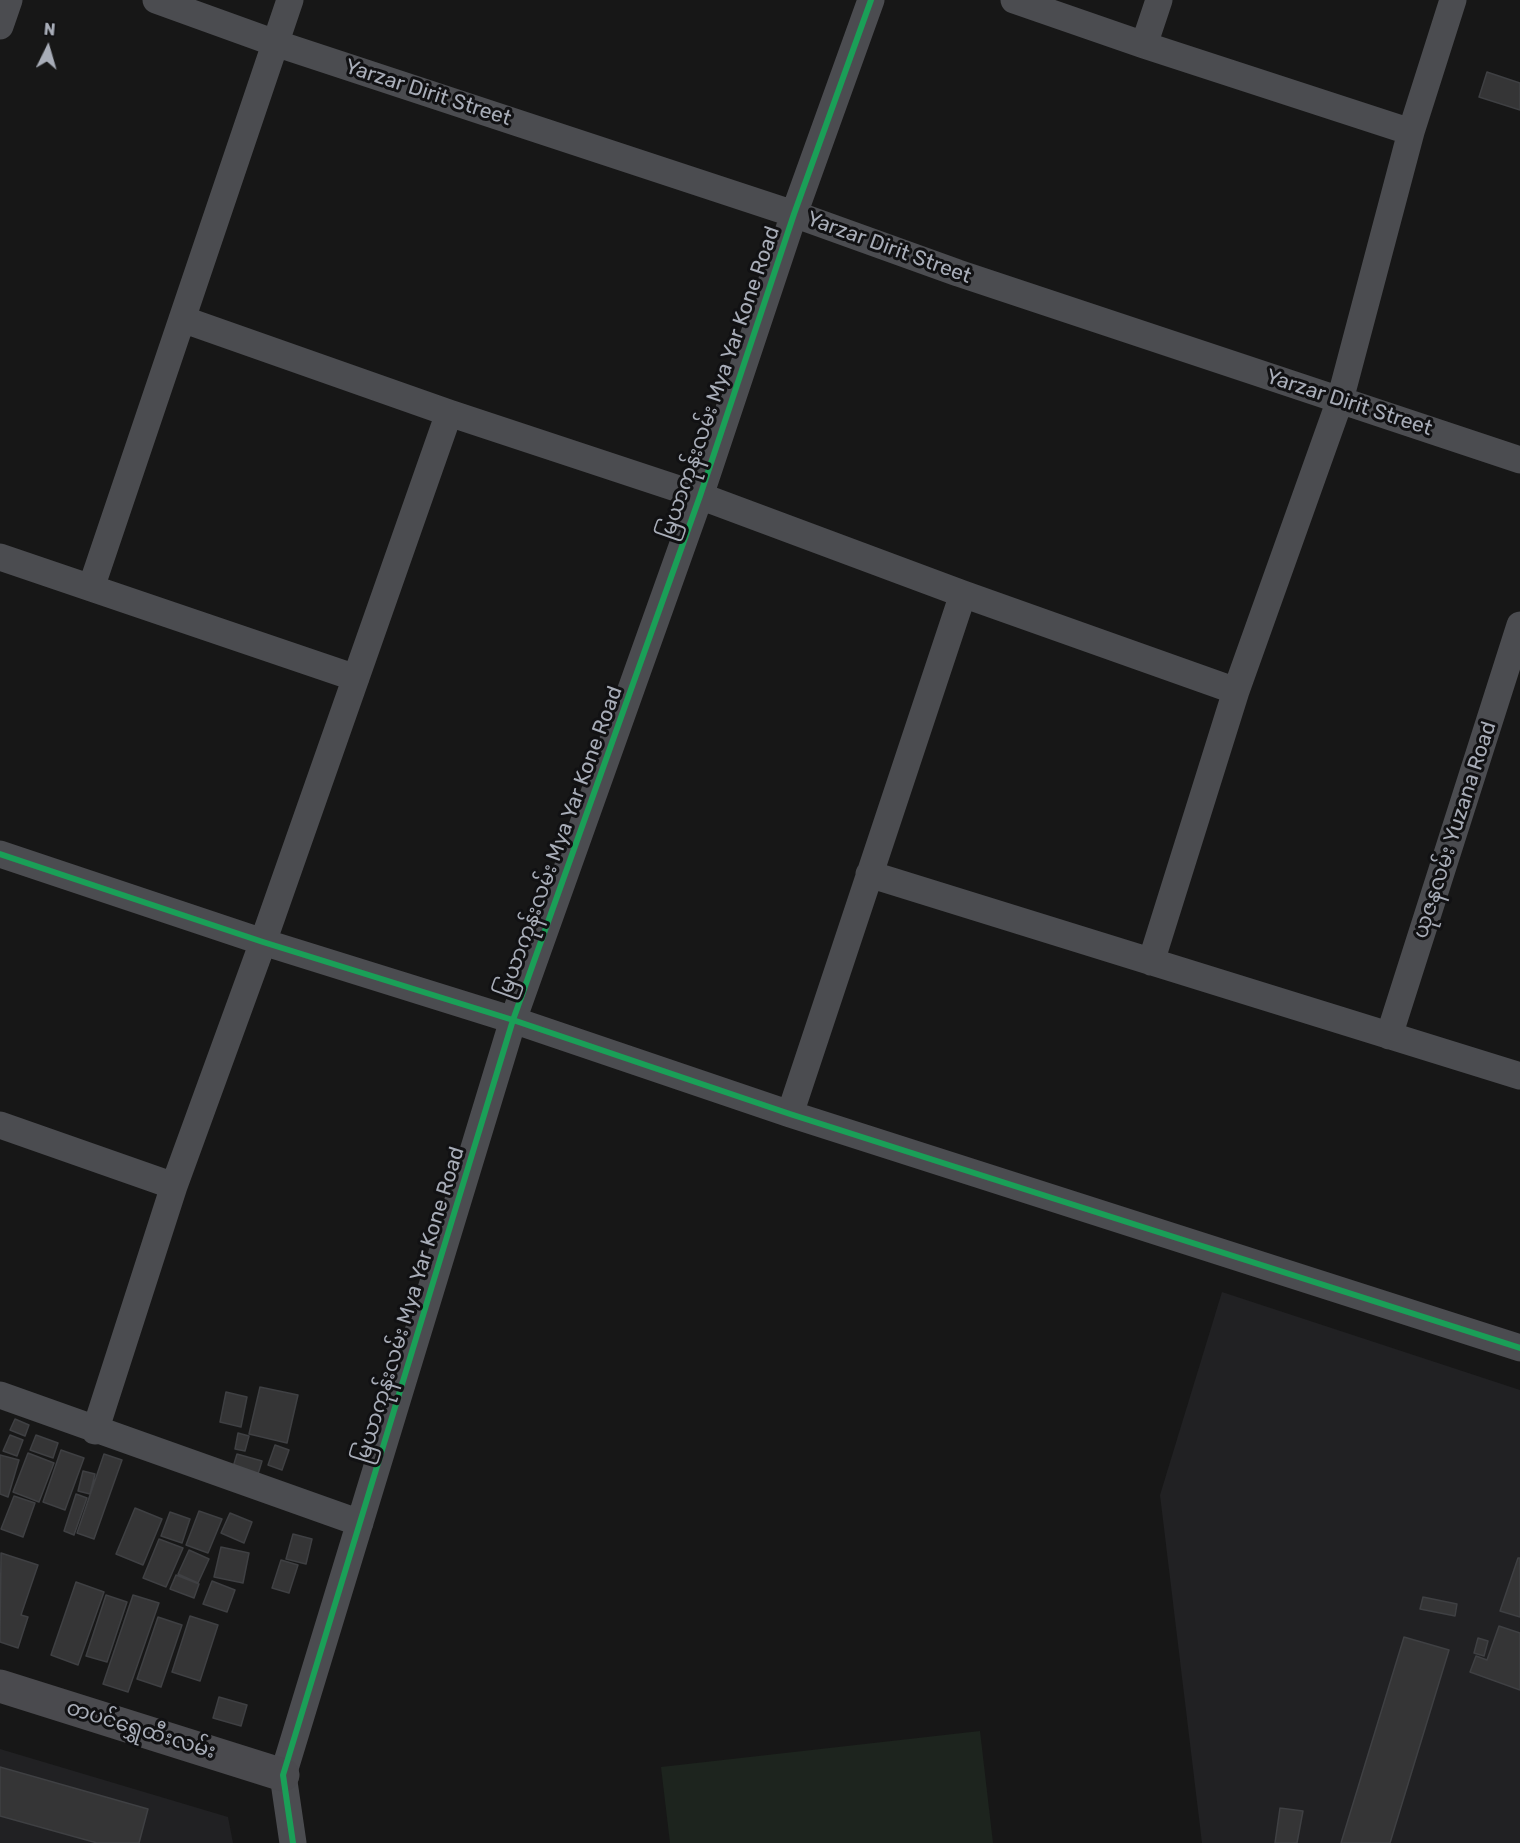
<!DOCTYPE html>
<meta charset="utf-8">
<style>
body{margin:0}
#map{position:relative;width:1520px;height:1843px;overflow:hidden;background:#171717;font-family:Rubik,sans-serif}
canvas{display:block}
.north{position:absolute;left:18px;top:18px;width:60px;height:60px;-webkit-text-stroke:4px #111113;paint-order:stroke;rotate:5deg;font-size:16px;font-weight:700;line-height:24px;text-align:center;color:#a8adb8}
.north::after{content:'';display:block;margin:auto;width:21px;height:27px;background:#a8adb8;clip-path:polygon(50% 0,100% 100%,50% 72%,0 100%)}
</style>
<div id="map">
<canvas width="1520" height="1843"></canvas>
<div class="north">N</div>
</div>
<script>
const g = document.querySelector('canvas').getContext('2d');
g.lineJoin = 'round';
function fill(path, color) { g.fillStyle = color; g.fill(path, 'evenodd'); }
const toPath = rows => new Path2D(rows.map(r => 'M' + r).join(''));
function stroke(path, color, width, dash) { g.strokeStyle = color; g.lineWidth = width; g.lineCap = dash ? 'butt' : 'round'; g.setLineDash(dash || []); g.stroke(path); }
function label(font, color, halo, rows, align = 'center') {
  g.font = font + ' Rubik,"Noto Sans Myanmar",sans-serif'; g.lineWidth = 6; g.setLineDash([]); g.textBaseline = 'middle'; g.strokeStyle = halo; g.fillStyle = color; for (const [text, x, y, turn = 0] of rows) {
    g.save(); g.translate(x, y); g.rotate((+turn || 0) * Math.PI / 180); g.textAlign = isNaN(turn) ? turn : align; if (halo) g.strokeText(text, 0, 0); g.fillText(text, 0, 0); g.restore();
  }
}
const built = toPath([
 [1222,1292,1520,1390,1520,1843,1202,1843,1160,1495],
 [0,1749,228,1817,233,1843,0,1843]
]);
const green = toPath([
 [980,1731,993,1843,670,1843,661,1767]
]);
const building = toPath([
 [1487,72,1520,83,1520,110,1479,97,1487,72],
 [260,1387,298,1395,287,1443,249,1434,260,1387],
 [226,1392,247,1397,241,1427,220,1422,226,1392],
 [15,1419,29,1425,25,1436,10,1430,15,1419],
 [238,1433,249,1436,245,1451,235,1449,238,1433],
 [10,1435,23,1440,17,1456,3,1451,10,1435],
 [36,1435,58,1443,53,1458,30,1450,36,1435],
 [275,1445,289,1450,282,1470,268,1465,275,1445],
 [61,1450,84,1458,65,1510,43,1502,61,1450],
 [28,1453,54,1463,39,1502,13,1492,28,1453],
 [104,1454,122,1460,94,1539,77,1533,104,1454],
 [237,1454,262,1461,258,1474,233,1467,237,1454],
 [0,1455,19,1460,8,1497,0,1494,0,1455],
 [83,1471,95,1474,90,1494,78,1491,83,1471],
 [76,1494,87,1498,74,1535,64,1531,76,1494],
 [14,1496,35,1503,23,1537,1,1529,14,1496],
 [135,1508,162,1519,143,1565,116,1554,135,1508],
 [199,1511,222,1519,208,1553,186,1545,199,1511],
 [170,1512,190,1519,182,1543,161,1536,170,1512],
 [230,1513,252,1522,244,1543,221,1533,230,1513],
 [293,1534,312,1539,306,1564,286,1559,293,1534],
 [159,1539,183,1548,166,1587,143,1578,159,1539],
 [221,1547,249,1553,243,1583,214,1577,221,1547],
 [189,1550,209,1559,198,1583,178,1574,189,1550],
 [1,1553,38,1565,21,1615,28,1617,18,1648,0,1642,1,1553],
 [1518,1558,1520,1558,1520,1617,1500,1611,1518,1558],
 [281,1560,298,1565,289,1593,272,1588,281,1560],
 [176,1575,199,1584,194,1598,170,1589,176,1575],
 [212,1581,235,1590,227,1612,203,1604,212,1581],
 [76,1582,104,1592,78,1665,51,1655,76,1582],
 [106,1595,127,1602,107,1662,86,1656,106,1595],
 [133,1595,159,1603,128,1692,103,1684,133,1595],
 [1423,1597,1457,1604,1455,1616,1420,1609,1423,1597],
 [190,1616,218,1625,200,1681,172,1672,190,1616],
 [158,1617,182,1625,161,1687,137,1679,158,1617],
 [1499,1626,1520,1633,1520,1690,1470,1672,1476,1656,1487,1660,1499,1626],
 [1404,1637,1449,1650,1390,1843,1341,1843,1404,1637],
 [1478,1638,1488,1641,1484,1656,1474,1653,1478,1638],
 [219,1697,247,1705,241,1726,213,1718,219,1697],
 [0,1767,148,1809,139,1843,97,1843,0,1816,0,1767],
 [1280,1808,1303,1811,1297,1843,1275,1843,1280,1808]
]);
const street = toPath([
 [156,0,275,43,794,214,958,273,1520,460],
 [1014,0,1144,45,1411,132],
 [0,26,9,0],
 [1144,45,1159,0],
 [182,319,449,413,700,496,963,594,1236,691],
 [0,557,356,678],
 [91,588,290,0],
 [0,854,263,942,513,1020,790,1114,1520,1348],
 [869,874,1520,1076],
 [1151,962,1236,691,1340,400,1411,132,1453,0],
 [1389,1036,1520,625],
 [790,1114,963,594],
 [0,1125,174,1186],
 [0,1395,360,1523],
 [95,1431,174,1186,263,942,449,413],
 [293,1843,283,1775,513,1020,700,496,794,214,871,0]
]);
const secondary = toPath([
 [0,1686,283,1775]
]);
const cycleway = toPath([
 [0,854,263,942,513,1020,790,1114,1520,1348],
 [293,1843,283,1775,513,1020,700,496,794,214,871,0]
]);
const streetNames = [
 ["Yarzar Dirit Street",428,93,18],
 ["Yarzar Dirit Street",889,248,20],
 ["မြယာကုန်းလမ်း Mya Yar Kone Road",720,383,-71],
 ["Yarzar Dirit Street",1349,403,18],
 ["ယုဇနလမ်း Yuzana Road",1455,830,-72],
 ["မြယာကုန်းလမ်း Mya Yar Kone Road",560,842,-70],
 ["မြယာကုန်းလမ်း Mya Yar Kone Road",410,1305,-73],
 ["တပင်ရွှေထီးလမ်း",141,1730,17]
];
fill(built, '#212123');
fill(green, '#1d241e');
fill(building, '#353536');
stroke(building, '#3f4043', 1.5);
stroke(street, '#4b4c50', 27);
stroke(secondary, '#4a4a4e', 33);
stroke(cycleway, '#1a9f57', 6);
label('21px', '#a8adb8', '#111113', streetNames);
</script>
